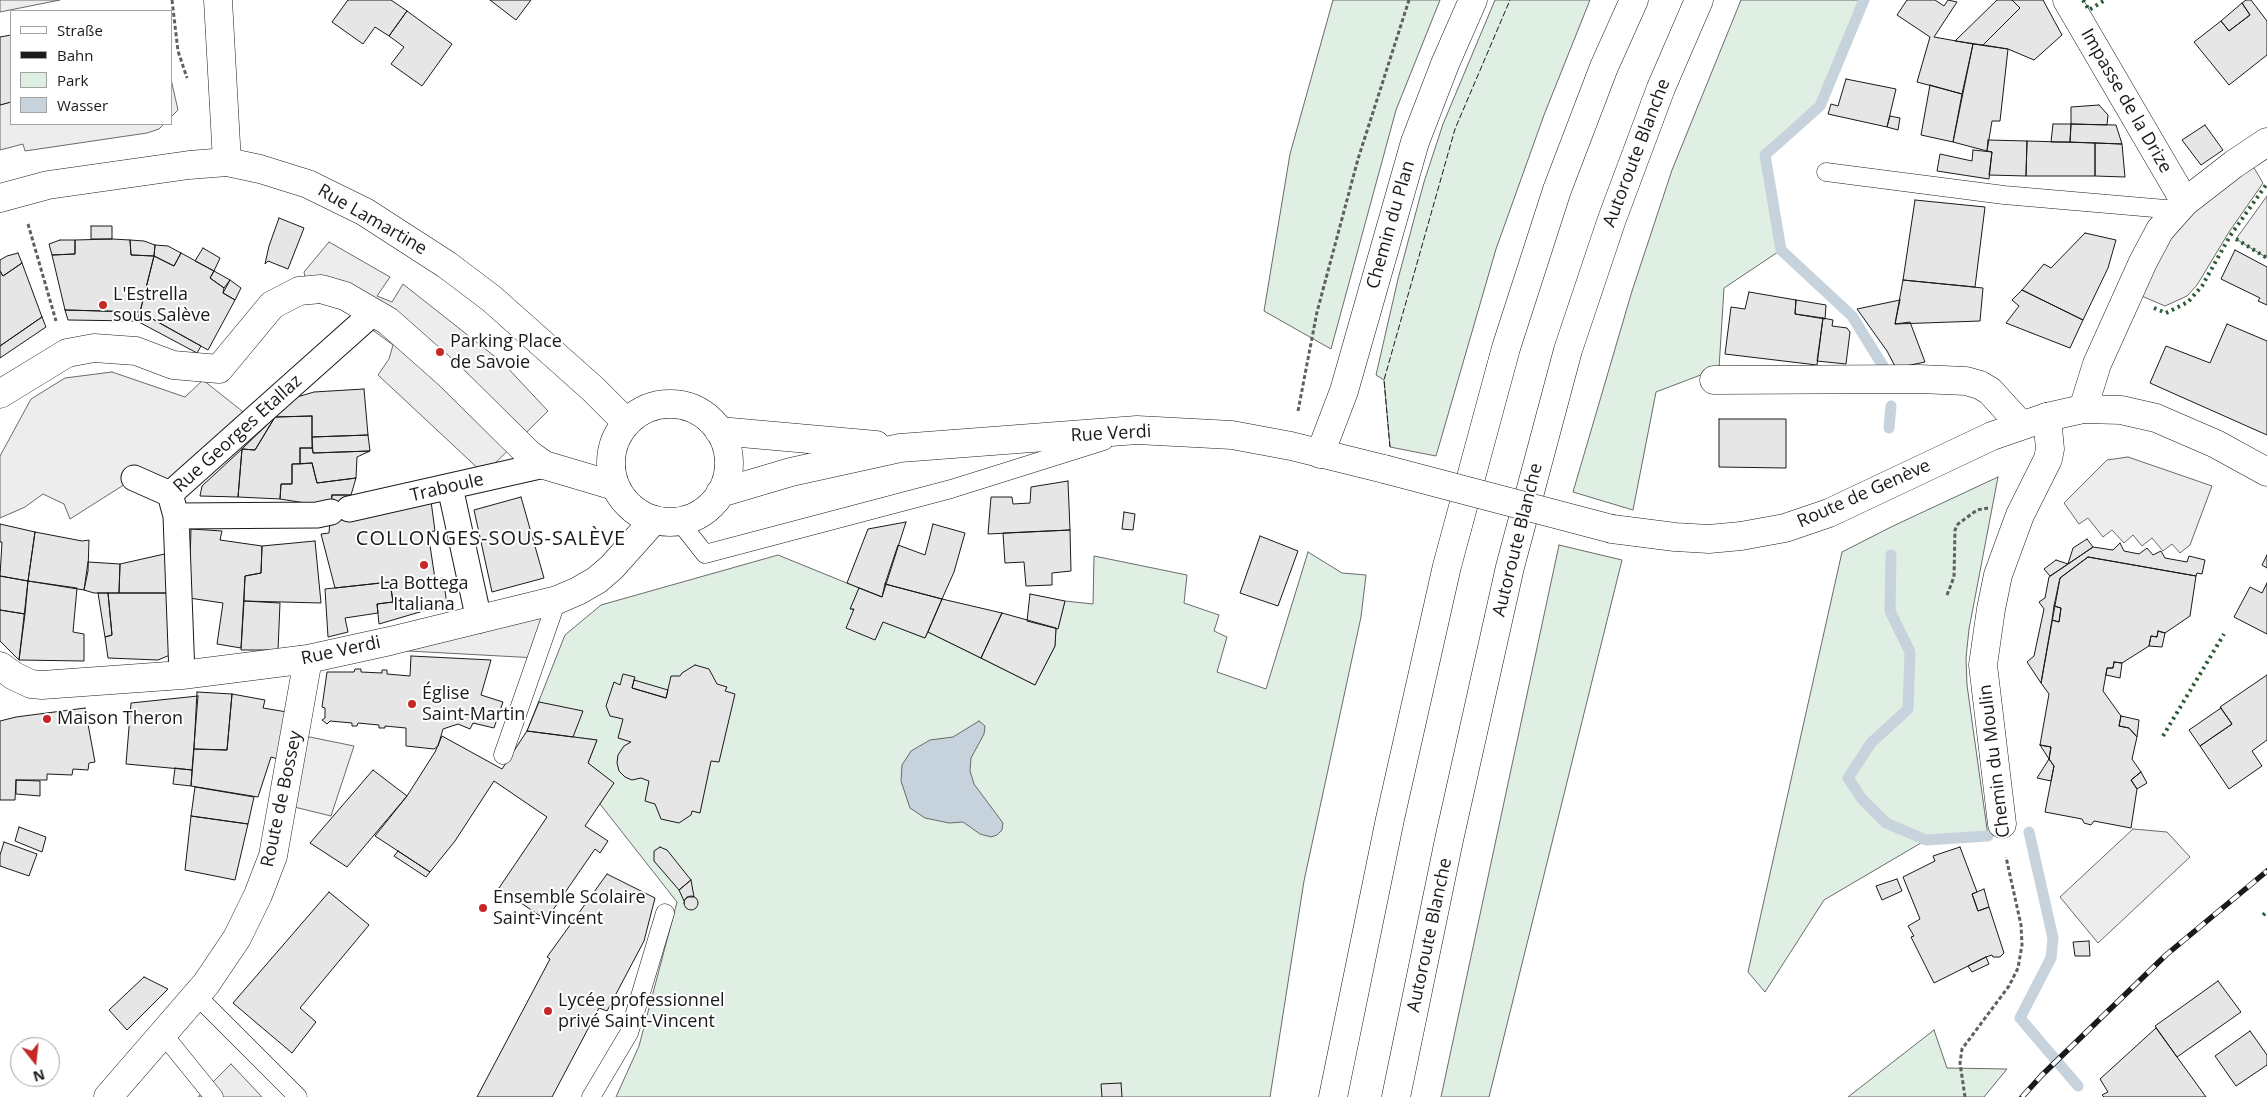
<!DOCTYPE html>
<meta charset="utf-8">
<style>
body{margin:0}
#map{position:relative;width:2267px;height:1097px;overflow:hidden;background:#fff;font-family:"Open Sans",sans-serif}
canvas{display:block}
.legend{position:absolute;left:10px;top:10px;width:162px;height:115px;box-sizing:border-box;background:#fff;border:1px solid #a3a3a3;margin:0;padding:6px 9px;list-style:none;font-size:15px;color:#1a1a1a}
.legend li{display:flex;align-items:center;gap:10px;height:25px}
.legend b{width:25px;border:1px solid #a3a3a3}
.north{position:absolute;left:10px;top:1037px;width:50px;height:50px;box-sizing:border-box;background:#fff;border:1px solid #a3a3a3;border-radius:50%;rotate:164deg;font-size:14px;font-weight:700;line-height:20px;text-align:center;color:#1a1a1a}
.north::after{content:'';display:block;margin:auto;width:18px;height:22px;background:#c62828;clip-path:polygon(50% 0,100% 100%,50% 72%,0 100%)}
</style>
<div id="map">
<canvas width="2267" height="1097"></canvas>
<ul class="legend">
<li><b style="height:6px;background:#fff"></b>Straße</li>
<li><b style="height:6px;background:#1a1a1a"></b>Bahn</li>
<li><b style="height:14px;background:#e0efe3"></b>Park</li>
<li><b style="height:14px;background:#c6d2dc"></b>Wasser</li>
</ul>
<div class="north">N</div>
</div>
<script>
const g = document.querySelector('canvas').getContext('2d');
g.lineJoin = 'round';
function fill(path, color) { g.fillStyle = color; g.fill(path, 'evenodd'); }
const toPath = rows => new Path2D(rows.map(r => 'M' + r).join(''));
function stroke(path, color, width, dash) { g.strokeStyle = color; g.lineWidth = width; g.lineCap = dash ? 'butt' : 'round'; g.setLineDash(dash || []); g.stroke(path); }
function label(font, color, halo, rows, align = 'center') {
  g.font = font + ' "Open Sans",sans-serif'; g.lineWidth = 4; g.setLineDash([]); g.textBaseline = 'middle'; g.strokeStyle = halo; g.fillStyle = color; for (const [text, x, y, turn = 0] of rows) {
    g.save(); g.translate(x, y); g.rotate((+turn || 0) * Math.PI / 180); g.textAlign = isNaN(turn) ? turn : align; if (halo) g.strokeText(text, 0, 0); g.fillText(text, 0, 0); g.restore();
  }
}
const green = toPath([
 [1333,0,1440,0,1396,110,1331,349,1264,311,1290,154,1333,0],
 [1495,0,1590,0,1544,115,1496,249,1436,456,1390,447,1384,380,1376,375,1398,279,1424,182,1443,124,1495,0],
 [1741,0,1864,0,1820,106,1765,155,1781,250,1724,288,1719,368,1656,392,1633,510,1573,492,1632,291,1672,170,1741,0],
 [1998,477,1969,629,1966,658,1967,685,1988,836,1926,840,1824,900,1765,992,1748,972,1842,552,1893,526,1998,477],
 [1559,545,1622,560,1489,1097,1441,1097,1559,545],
 [1308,552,1342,573,1366,575,1361,617,1304,881,1270,1097,616,1097,639,1046,677,902,600,804,613,783,588,763,597,740,527,731,565,635,601,605,778,555,859,588,851,609,925,638,928,632,1035,685,1055,646,1056,628,1058,628,1065,601,1093,604,1094,556,1187,575,1184,603,1219,615,1214,631,1227,637,1217,672,1266,689,1308,552],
 [1934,1030,1947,1068,2007,1069,1984,1097,1848,1097,1934,1030]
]);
const parking = toPath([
 [0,0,60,0,0,12,0,0],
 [171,79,178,110,171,117,171,79],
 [11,102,11,124,164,124,159,129,147,133,25,151,23,144,0,150,0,105,11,102],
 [2247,156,2263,183,2229,232,2197,285,2187,296,2165,306,2130,291,2143,262,2247,156],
 [2267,196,2267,258,2236,239,2267,196],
 [329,242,390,277,377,296,392,302,403,284,503,363,548,411,484,474,378,375,389,359,393,345,337,304,310,300,304,272,329,242],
 [112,372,185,397,203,380,247,415,174,481,130,481,70,519,64,504,43,494,25,507,0,518,0,456,31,399,65,378,112,372],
 [2128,457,2212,486,2190,545,2180,553,2172,544,2163,551,2152,538,2142,546,2133,535,2124,543,2112,530,2103,537,2088,518,2079,524,2064,503,2107,460,2128,457],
 [557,600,537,658,390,650,557,600],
 [295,734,354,746,331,816,282,804,295,734],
 [2133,829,2167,832,2190,857,2098,943,2060,897,2133,829],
 [231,1064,262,1097,198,1097,231,1064]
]);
const water = toPath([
 [979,721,985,726,984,734,971,758,970,771,974,784,1003,823,1002,830,997,835,991,837,980,834,963,822,949,823,925,818,910,808,901,781,902,765,911,751,930,740,953,737,979,721]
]);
const stream = toPath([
 [1864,0,1820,106,1765,155,1781,250,1852,316,1883,366],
 [1889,428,1891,406],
 [1891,555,1890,611,1910,652,1908,709,1871,743,1848,778,1862,799,1886,823,1926,840,1988,836],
 [2029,832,2053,938,2051,958,2020,1018,2078,1086]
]);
const building = toPath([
 [348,0,391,0,407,11,389,36,375,27,363,44,332,22,348,0],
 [490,0,531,0,516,20,490,0],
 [1907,0,1935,0,1944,6,1948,0,1957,2,1934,37,1973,44,1962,94,1917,82,1930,37,1897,15,1907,0],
 [1997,0,2012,0,2020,8,1983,45,1955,41,1997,0],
 [2012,0,2043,0,2062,35,2034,60,2008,49,1983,45,2020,8,2012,0],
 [2246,0,2251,0,2267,21,2267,55,2229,85,2194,42,2221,21,2229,31,2250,15,2242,3,2246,0],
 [2242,3,2250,15,2229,31,2221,21,2242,3],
 [407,11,452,44,422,86,391,64,404,47,389,36,407,11],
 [11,35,11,102,0,105,0,37,11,35],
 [1973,44,2008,49,2000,121,1992,121,1987,151,1953,142,1973,44],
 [1846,79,1896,89,1887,127,1828,114,1831,104,1838,106,1846,79],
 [1930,85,1962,94,1953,142,1921,135,1930,85],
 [2099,105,2108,115,2107,125,2071,124,2071,107,2099,105],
 [1890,116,1900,118,1898,130,1887,127,1890,116],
 [2053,124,2071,124,2070,142,2051,142,2053,124],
 [2071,124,2116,125,2122,144,2070,142,2071,124],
 [2205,125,2223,150,2201,165,2182,140,2205,125],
 [1988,140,2027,141,2026,176,1989,175,1992,152,1987,151,1988,140],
 [2027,141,2095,143,2095,176,2026,176,2027,141],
 [2095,143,2122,144,2125,177,2095,176,2095,143],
 [1973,150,1992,152,1989,179,1937,171,1940,154,1972,161,1973,150],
 [1915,200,1985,207,1975,287,1903,280,1915,200],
 [279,218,304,228,288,269,268,261,265,264,269,246,279,218],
 [91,226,112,226,112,239,91,239,91,226],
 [2085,233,2116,240,2108,268,2083,320,2022,290,2044,264,2051,268,2085,233],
 [112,239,130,240,131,255,154,256,140,312,65,310,52,255,75,254,75,240,112,239],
 [60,240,75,240,75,254,52,255,49,244,60,240],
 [130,240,144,241,155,245,154,256,131,255,130,240],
 [155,245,168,246,181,253,174,266,154,256,155,245],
 [203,248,220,258,214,271,195,261,203,248],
 [2235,250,2267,267,2267,305,2258,301,2260,298,2221,279,2235,250],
 [18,253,22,263,3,276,0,271,0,260,7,256,18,253],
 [181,253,214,271,210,278,224,288,223,293,235,300,208,350,140,312,154,256,174,266,181,253],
 [22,263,42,317,0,346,0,271,3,276,22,263],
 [214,271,230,280,224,288,210,278,214,271],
 [230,280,241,288,235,300,223,293,230,280],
 [1903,280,1983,288,1980,321,1895,324,1903,280],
 [2022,290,2083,320,2070,348,2006,323,2019,306,2012,300,2022,290],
 [1749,292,1796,300,1795,314,1823,318,1817,365,1725,354,1731,307,1745,309,1749,292],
 [1796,300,1826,305,1825,319,1795,314,1796,300],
 [1900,300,1895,324,1910,322,1925,362,1896,368,1887,351,1857,309,1900,300],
 [65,310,140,312,137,321,68,320,65,310],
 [140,312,201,346,197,353,137,321,140,312],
 [42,317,46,327,0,358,0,346,42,317],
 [1823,318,1833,320,1832,326,1847,328,1850,332,1846,364,1817,361,1823,318],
 [2227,324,2267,341,2267,435,2150,383,2166,346,2210,363,2227,324],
 [364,389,368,435,312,437,312,416,275,417,297,397,314,392,364,389],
 [312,416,312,448,300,448,300,464,292,464,292,484,281,484,280,499,238,497,242,449,255,450,275,417,312,416],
 [275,417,255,450,242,449,275,417],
 [1719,419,1786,419,1786,468,1719,467,1719,419],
 [368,435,370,451,313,453,312,437,368,435],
 [300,448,312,448,313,453,370,451,357,457,356,478,317,483,312,463,300,464,300,448],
 [242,449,238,497,200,496,202,486,242,449],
 [312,463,317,483,356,478,351,495,332,495,331,507,280,499,281,484,292,484,292,464,312,463],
 [1068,481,1070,530,988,534,991,497,1012,497,1013,504,1030,503,1031,487,1068,481],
 [332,495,351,495,348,501,331,507,332,495],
 [521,497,544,578,492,592,474,510,521,497],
 [431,501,435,531,428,532,435,579,443,578,447,604,379,624,377,604,393,602,390,582,335,588,321,534,329,533,331,507,431,501],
 [1124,512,1135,514,1133,530,1122,529,1124,512],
 [906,522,882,597,847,583,868,529,906,522],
 [0,524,35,532,28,581,0,576,2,542,0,542,0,524],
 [933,524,965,533,954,572,942,599,885,584,898,545,925,555,933,524],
 [191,529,222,531,220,540,262,546,261,573,245,576,241,648,217,644,223,603,189,598,191,529],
 [1070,530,1071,571,1052,573,1052,585,1026,586,1024,562,1005,563,1003,533,1070,530],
 [35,532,82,541,89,540,88,571,84,590,28,581,35,532],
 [1260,536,1298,551,1278,606,1240,593,1260,536],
 [2087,539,2093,547,2068,564,2073,548,2087,539],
 [315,541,321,603,244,601,245,576,261,573,262,546,315,541],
 [2120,543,2124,551,2139,554,2147,548,2153,555,2161,551,2165,558,2187,562,2189,556,2205,560,2202,574,2197,573,2196,576,2088,557,2060,578,2041,683,2027,662,2034,656,2044,609,2039,602,2045,598,2049,577,2093,547,2113,550,2120,543],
 [169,553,172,593,119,593,120,564,169,553],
 [2267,555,2267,568,2262,565,2267,555],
 [2088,557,2196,576,2190,616,2165,633,2158,631,2157,637,2151,636,2149,646,2122,663,2114,662,2113,668,2107,668,2103,691,2121,716,2119,726,2129,728,2137,737,2132,759,2141,772,2131,780,2137,789,2131,828,2094,821,2091,825,2084,823,2082,819,2045,812,2054,766,2049,759,2051,747,2040,745,2049,694,2041,683,2052,620,2059,622,2061,608,2054,606,2060,578,2088,557],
 [2056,560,2068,564,2050,576,2044,569,2056,560],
 [88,562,120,564,119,593,94,593,84,590,88,562],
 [0,576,28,581,25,614,0,610,0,576],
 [28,581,77,588,73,632,84,634,84,661,19,660,28,581],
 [390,582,393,602,377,604,378,613,345,618,348,632,328,637,325,589,390,582],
 [2267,583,2267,634,2234,617,2250,587,2262,593,2267,583],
 [885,584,942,599,925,638,883,622,875,640,846,628,854,609,850,609,859,588,882,597,885,584],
 [98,593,108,593,112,635,105,637,98,593],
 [108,593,172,593,170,655,158,660,108,658,105,637,112,635,108,593],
 [1030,594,1065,601,1058,629,1027,621,1030,594],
 [942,599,1002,613,981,658,928,632,942,599],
 [244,601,280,603,278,650,241,650,244,601],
 [2054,606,2061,608,2059,622,2052,620,2054,606],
 [0,610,25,614,19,660,0,641,0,610],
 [1002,613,1056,628,1055,646,1035,685,981,658,1002,613],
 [2158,631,2165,633,2162,647,2149,646,2151,636,2157,637,2158,631],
 [411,656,491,660,481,695,503,702,494,728,473,723,470,729,458,724,443,729,438,746,434,749,406,746,406,728,385,726,385,728,379,728,379,725,358,723,357,726,352,726,352,723,330,721,327,724,322,720,325,718,325,708,322,707,327,672,354,672,355,669,361,669,361,672,382,673,382,670,387,670,387,674,410,676,411,656],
 [2114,662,2122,663,2120,678,2106,675,2107,668,2113,668,2114,662],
 [695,665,709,669,717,684,727,687,725,691,735,694,719,762,711,761,700,813,692,811,691,815,679,823,661,819,655,804,645,801,649,781,641,778,632,780,625,777,619,771,617,763,618,755,624,746,631,742,618,738,623,719,610,716,606,706,614,682,620,685,623,674,635,677,632,688,666,698,671,676,680,676,682,673,695,665],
 [2267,675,2267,740,2252,751,2262,766,2229,789,2200,746,2232,724,2220,707,2267,675],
 [634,680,668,690,666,698,632,688,634,680],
 [197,692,232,694,227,750,194,749,197,692],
 [232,694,265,700,263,708,287,712,278,759,271,757,258,797,191,786,194,749,227,750,232,694],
 [198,696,192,770,126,764,131,703,198,696],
 [539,702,583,711,573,737,527,731,539,702],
 [85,708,95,762,89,763,88,770,73,769,72,775,47,774,47,780,16,780,15,800,0,800,0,721,16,717,85,708],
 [2221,708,2232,724,2200,746,2189,730,2221,708],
 [2121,716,2139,720,2137,737,2129,728,2119,726,2121,716],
 [527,731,597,740,588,763,614,783,585,826,608,841,600,853,595,849,546,920,499,888,547,817,494,781,455,841,430,872,375,836,407,796,435,752,442,736,502,769,527,731],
 [2040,745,2051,747,2049,759,2040,745],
 [2049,759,2054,766,2051,781,2037,778,2049,759],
 [175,768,192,770,191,786,173,784,175,768],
 [373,770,407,796,347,867,310,843,373,770],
 [2141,772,2147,783,2137,789,2131,780,2141,772],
 [16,780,40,781,40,796,16,794,16,780],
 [195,787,254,797,248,824,191,816,195,787],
 [191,816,248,824,235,880,185,870,191,816],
 [19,827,46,837,42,852,15,841,19,827],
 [4,842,37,854,29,876,0,866,0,855,4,842],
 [660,847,667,850,691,880,679,890,654,861,654,851,660,847],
 [1960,847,1977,892,1972,894,1978,911,1989,907,2004,953,2000,957,1993,957,1992,955,1986,957,1934,983,1911,937,1914,936,1908,926,1920,919,1903,877,1935,861,1933,856,1960,847],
 [398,851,430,872,426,877,394,856,398,851],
 [607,874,655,898,644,941,607,1011,599,1008,552,1097,477,1097,550,959,547,957,607,874],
 [1897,879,1902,891,1882,900,1876,886,1897,879],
 [691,880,694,897,687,897,684,901,679,890,691,880],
 [1984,889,1989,907,1978,911,1972,894,1984,889],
 [329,892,369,925,300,1008,316,1022,292,1053,233,1003,329,892],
 '684 903a7 7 0 1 1 14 0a7 7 0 1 1-14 0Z',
 [2089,941,2090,956,2075,956,2073,942,2089,941],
 [1986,957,1989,964,1972,972,1968,966,1986,957],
 [144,977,168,989,127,1030,109,1010,144,977],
 [2218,981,2241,1012,2177,1057,2155,1026,2218,981],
 [2156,1028,2206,1097,2104,1097,2102,1095,2108,1092,2100,1079,2156,1028],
 [2250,1031,2267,1055,2267,1065,2236,1086,2215,1056,2250,1031],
 [1121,1083,1122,1097,1102,1097,1101,1084,1121,1083]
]);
const path = toPath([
 [172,0,178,51,187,78],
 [28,224,56,321],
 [1298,411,1317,312,1358,159,1409,0],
 [1947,595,1954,577,1955,530,1958,524,1977,510,1988,508],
 [1965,1097,1960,1063,1962,1049,2009,986,2018,968,2022,945,2021,925,2006,857]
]);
const service = toPath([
 [1826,172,2004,195,2177,210],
 [679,521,705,554,951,489,1104,441],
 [503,755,557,600],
 [196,995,298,1097],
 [163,1034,214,1097],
 [591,1097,629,1033,665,913]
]);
const pedestrian = toPath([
 [134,478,170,494],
 [450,487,479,620],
 [349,509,544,465],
 [176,516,317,515,331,512],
 [182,675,176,516,170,494,374,312]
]);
const minor = toPath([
 [218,0,227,162],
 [2067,0,2185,202],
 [1714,380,1919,379,1966,381,1980,385,1990,391,2021,425],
 [0,394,67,353,94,348,136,351,173,365,219,369,272,305,299,291,321,289,345,296,388,321,449,375,529,454,544,465,615,486],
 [2083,409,2097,364,2143,262,2160,230,2185,202,2234,164,2267,142],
 [1320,454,1344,391,1415,142,1445,64,1473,0],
 [0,666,14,676,31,684,42,685,182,675,308,659,390,641,557,600,578,591,597,580,612,567,654,520],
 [2002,824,1983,665,1991,609,1998,575,2020,515,2048,459,2050,449,2047,417],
 [108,1097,206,984,237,938,258,895,273,856,308,659]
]);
const tertiary = toPath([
 [0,198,48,185,189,165,227,162,260,169,308,184,365,212,447,265,492,299,593,389,627,423],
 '611 463a59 59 0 1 1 118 0a59 59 0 1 1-118 0Z',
 [719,431,876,445],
 [720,493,791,472,900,448,1137,430,1232,435,1291,446,1384,469],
 [1612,529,1675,537,1709,539,1741,536,1785,528,1829,513,1992,436,2047,417,2083,409,2121,410,2156,418,2216,444,2267,472]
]);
const motorway = toPath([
 [1333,1097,1390,819,1447,566,1506,348,1557,190,1604,67,1634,0],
 [1396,1097,1449,840,1510,567,1568,350,1612,219,1661,88,1699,0]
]);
const rail = toPath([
 [2022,1097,2042,1075,2166,955,2267,871]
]);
const tertiaryBridge = toPath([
 [1384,469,1612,529]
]);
const hedge = toPath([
 [2083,0,2089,10,2105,0],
 [2236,239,2267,258],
 [2154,308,2166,313,2188,302,2202,286,2230,236,2266,185],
 [2163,736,2224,634],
 [2263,915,2267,912]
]);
const fence = toPath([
 [1390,447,1384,380,1455,129,1510,0]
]);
const markers = [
 [103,305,5,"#c62828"],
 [440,352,5,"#c62828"],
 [424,565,5,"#c62828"],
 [412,704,5,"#c62828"],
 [47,719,5,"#c62828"],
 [483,908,5,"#c62828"],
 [548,1011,5,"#c62828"]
];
const streetNames = [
 ["Impasse de la Drize",2126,101,60],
 ["Autoroute Blanche",1637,153,-69],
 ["Rue Lamartine",372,220,30],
 ["Chemin du Plan",1391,225,-74],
 ["Rue Georges Etallaz",238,434,-42],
 ["Rue Verdi",1111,434,-3],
 ["Traboule",447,488,-13],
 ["Route de Genève",1864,494,-24],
 ["Autoroute Blanche",1518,540,-76],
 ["Rue Verdi",341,651,-12],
 ["Chemin du Moulin",1995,761,-97],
 ["Route de Bossey",282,799,-78],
 ["Autoroute Blanche",1430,935,-78]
];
const poiNames = [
 ["L'Estrella",113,295],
 ["sous Salève",113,316],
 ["Parking Place",450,342],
 ["de Savoie",450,363],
 ["La Bottega",424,584,"center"],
 ["Italiana",424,605,"center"],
 ["Église",422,694],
 ["Saint-Martin",422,715],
 ["Maison Theron",57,719],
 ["Ensemble Scolaire",493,898],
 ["Saint-Vincent",493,919],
 ["Lycée professionnel",558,1001],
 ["privé Saint-Vincent",558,1022]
];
const quarterNames = [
 ["COLLONGES-SOUS-SALÈVE",491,539]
];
fill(green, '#e0efe3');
stroke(green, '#6a6a6a', 1);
fill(parking, '#ededed');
stroke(parking, '#6a6a6a', 1);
fill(water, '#c6d2dc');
stroke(water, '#6a6a6a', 1);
stroke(stream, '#c6d2dc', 11);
fill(building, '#e6e6e6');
stroke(building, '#1a1a1a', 1);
stroke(service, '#1a1a1a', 19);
stroke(pedestrian, '#1a1a1a', 27);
stroke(minor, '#1a1a1a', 29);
stroke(tertiary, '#1a1a1a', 29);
stroke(motorway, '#1a1a1a', 29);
stroke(path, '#5f5f5f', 3, [4, 2.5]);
stroke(service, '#fff', 18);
stroke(pedestrian, '#fff', 25);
stroke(minor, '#fff', 28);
stroke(tertiary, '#fff', 28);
stroke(motorway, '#fff', 28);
stroke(rail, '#1a1a1a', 5.5);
stroke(rail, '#fff', 4, [11]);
stroke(tertiaryBridge, '#1a1a1a', 29, []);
stroke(tertiaryBridge, '#fff', 28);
stroke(hedge, '#2b5a34', 4, [2.5, 4]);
stroke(fence, '#1a1a1a', 1, [6, 2.5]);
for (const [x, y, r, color] of markers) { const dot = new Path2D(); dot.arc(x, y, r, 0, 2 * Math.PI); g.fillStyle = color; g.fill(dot); stroke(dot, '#fff', 2); }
label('18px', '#1a1a1a', '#fff', streetNames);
label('18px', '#1a1a1a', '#fff', poiNames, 'left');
g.letterSpacing = '1px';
label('20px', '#1a1a1a', '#fff', quarterNames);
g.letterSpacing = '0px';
</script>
